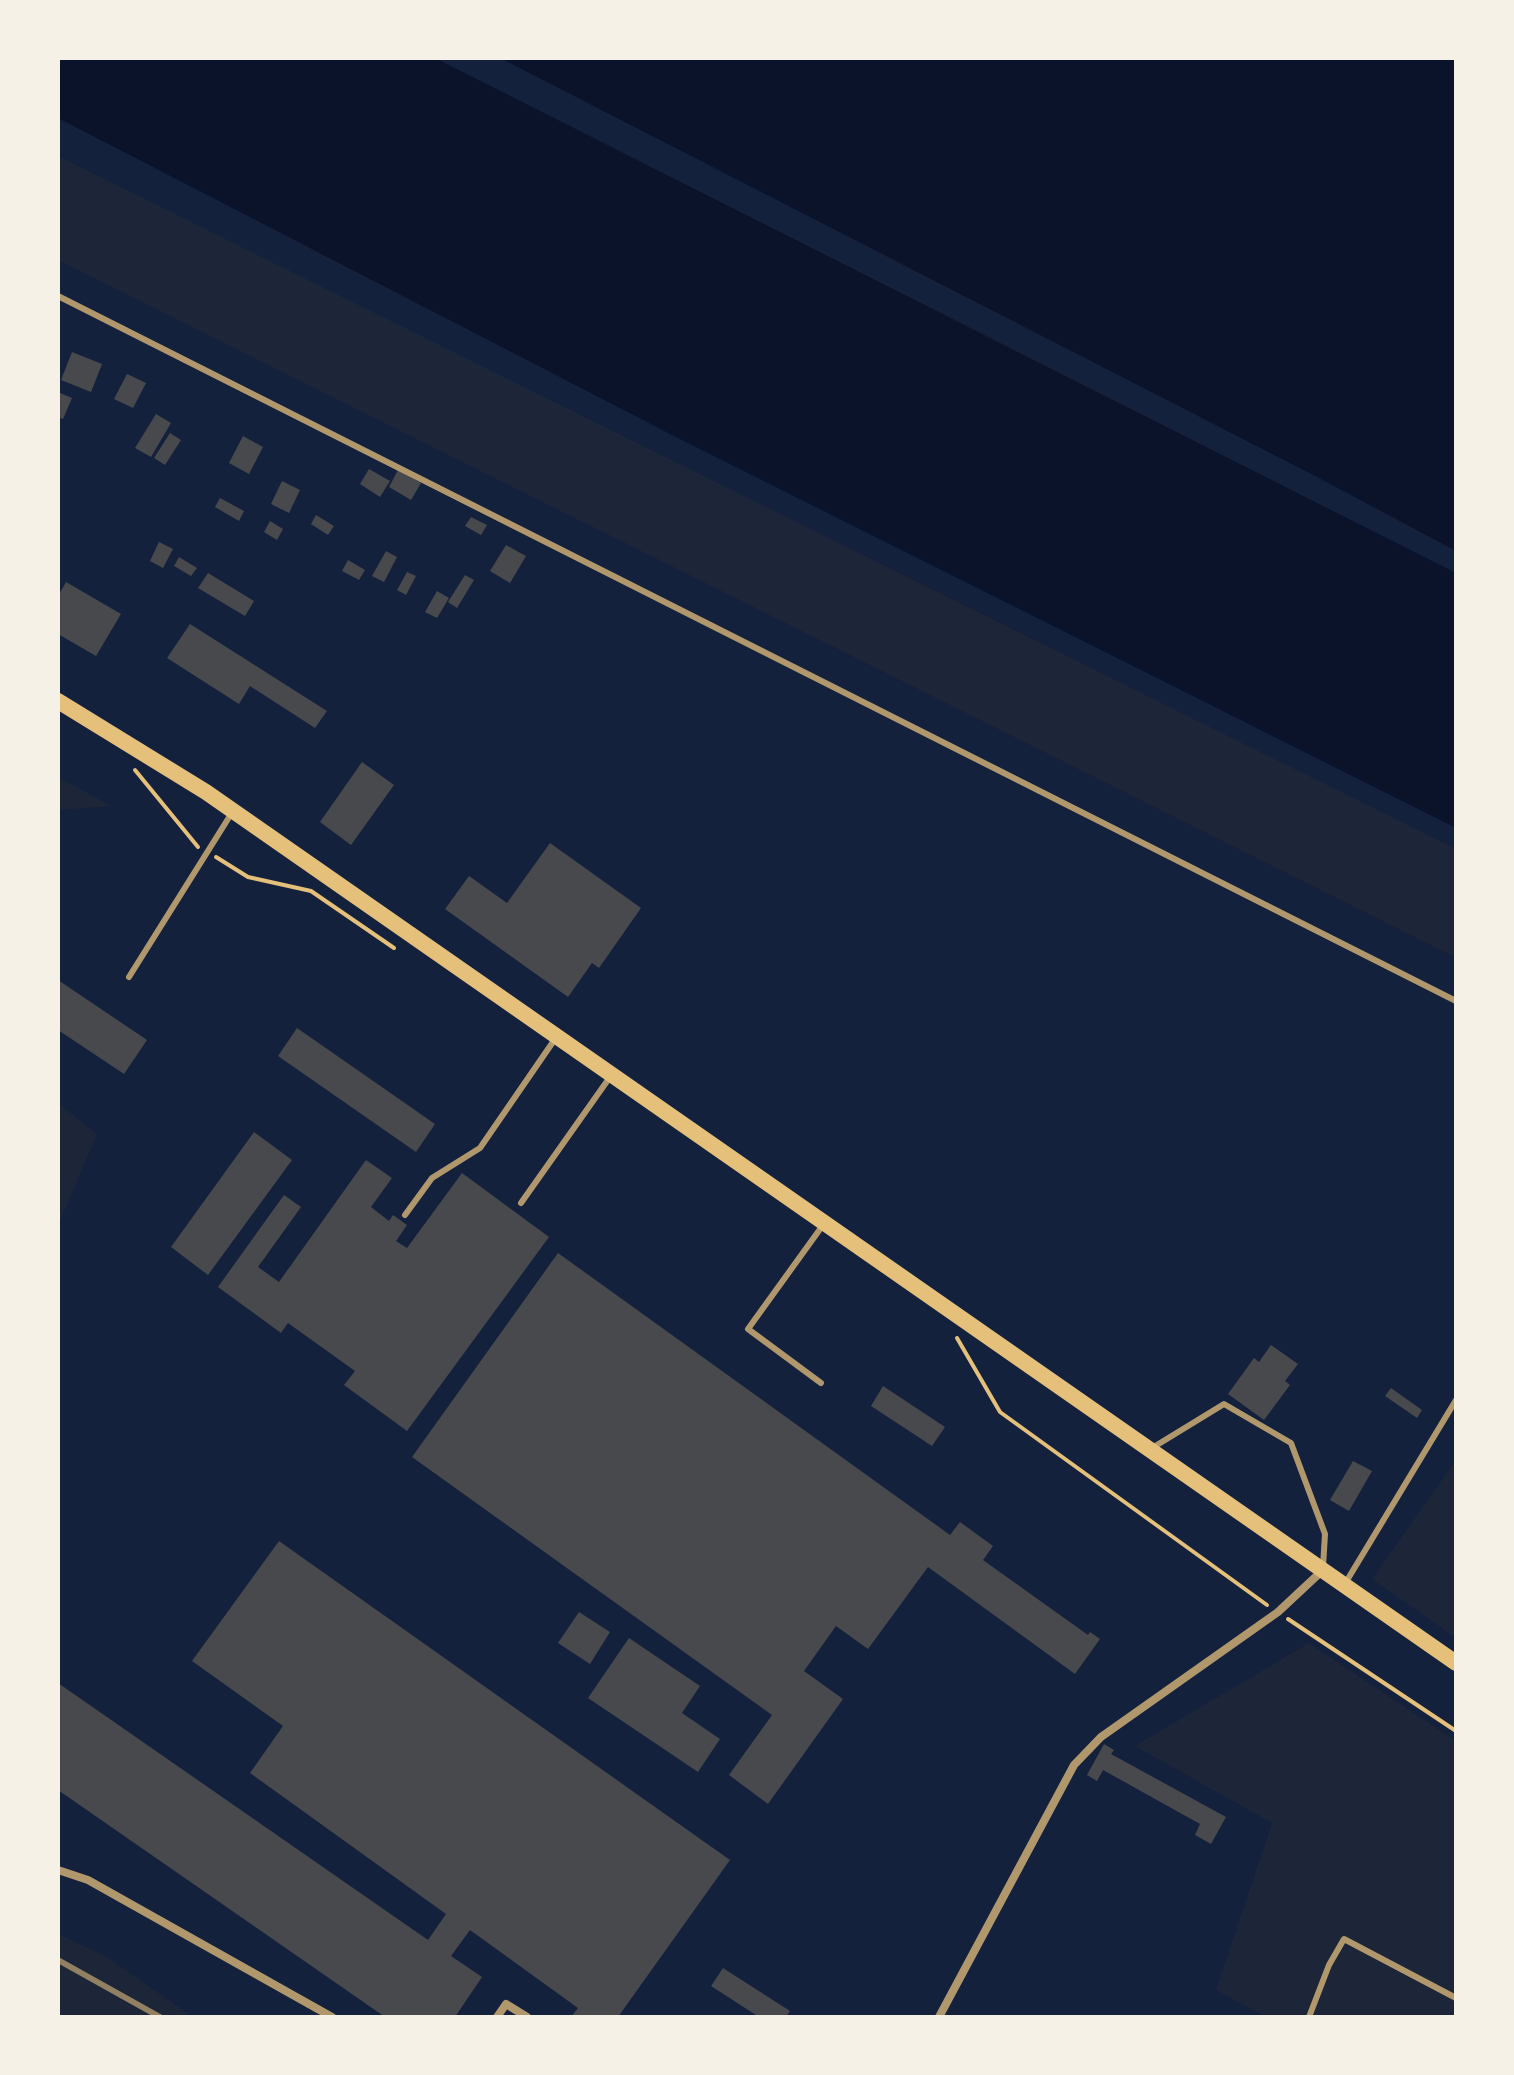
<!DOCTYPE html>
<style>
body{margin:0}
#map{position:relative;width:1514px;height:2075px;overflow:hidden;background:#14213d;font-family:"PT Sans",sans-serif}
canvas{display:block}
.frame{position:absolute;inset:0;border:60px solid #f6f1e7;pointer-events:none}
</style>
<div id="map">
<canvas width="1514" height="2075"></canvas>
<div class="frame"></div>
</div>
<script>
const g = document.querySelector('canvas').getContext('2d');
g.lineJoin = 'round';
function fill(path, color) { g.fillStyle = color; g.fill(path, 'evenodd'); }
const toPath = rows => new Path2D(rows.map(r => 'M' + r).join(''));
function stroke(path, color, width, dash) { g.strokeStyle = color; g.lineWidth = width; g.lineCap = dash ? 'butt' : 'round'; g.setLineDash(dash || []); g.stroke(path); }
const green = toPath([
 [58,156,1456,849,1455,957,58,260],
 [58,777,111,806,58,810],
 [58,1103,97,1134,58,1226],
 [1456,1460,1456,1638,1372,1579],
 [1309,1643,1456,1741,1456,2017,1266,2017,1216,1990,1272,1823,1135,1746],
 [58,1934,105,1956,193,2017,58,2017]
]);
const water = toPath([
 [58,58,435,58,1456,573,1456,828,674,436,58,118],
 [500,58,1456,58,1456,551,1317,477]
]);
const building = toPath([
 [72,352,102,364,91,392,61,380],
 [127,374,146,383,133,408,114,399],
 [58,392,72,398,63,419,58,417],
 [156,414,171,423,151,457,135,448],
 [170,433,181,440,165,465,154,458],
 [243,436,263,447,249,474,229,463],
 [369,469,390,481,380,497,360,484],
 [398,470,421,483,411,500,389,487],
 [282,481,300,490,289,513,271,504],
 [220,498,244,511,239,521,215,507],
 [316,515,334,526,328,535,311,524],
 [471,517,487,525,481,535,465,526],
 [270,521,283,529,277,540,264,532],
 [159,542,173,549,163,568,150,561],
 [506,545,526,556,510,583,490,571],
 [386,551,397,557,384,582,372,576],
 [179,557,197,568,191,576,174,566],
 [348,560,365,570,359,580,342,571],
 [407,572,416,576,406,595,397,590],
 [208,573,254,601,245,616,198,588],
 [465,575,474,580,457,608,448,602],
 [66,582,121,614,96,656,58,634,58,596],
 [437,591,449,598,437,618,425,612],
 [190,624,327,711,315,728,250,686,239,704,167,658],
 [362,762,394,785,351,845,320,822],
 [550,843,641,908,599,968,592,963,568,997,445,909,469,876,507,903],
 [58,980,147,1040,124,1074,58,1030],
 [297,1028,435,1124,416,1152,278,1056],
 [254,1132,292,1160,208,1275,171,1247],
 [366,1160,392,1178,371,1207,389,1221,393,1215,407,1225,396,1241,407,1248,462,1173,549,1237,407,1431,344,1385,355,1371,288,1323,281,1333,218,1287,284,1195,301,1207,258,1267,279,1282],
 [558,1253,950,1535,960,1522,993,1546,983,1560,1088,1635,1090,1632,1100,1639,1075,1674,928,1567,868,1649,836,1626,804,1671,843,1699,768,1804,729,1775,772,1715,412,1457],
 [1271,1345,1298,1364,1285,1381,1290,1385,1264,1420,1228,1394,1254,1358,1259,1362],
 [883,1386,945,1427,932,1446,871,1406],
 [1391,1388,1422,1410,1417,1418,1385,1396],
 [1353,1461,1372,1471,1349,1511,1330,1500],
 [279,1541,730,1860,618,2017,571,2017,578,2008,470,1930,451,1956,482,1977,455,2017,385,2017,58,1790,58,1683,428,1940,446,1914,250,1773,283,1726,192,1661],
 [579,1612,610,1632,590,1664,558,1643],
 [629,1638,700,1686,682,1713,720,1739,698,1772,588,1698],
 [1104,1744,1114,1750,1111,1754,1226,1817,1211,1844,1195,1835,1200,1824,1103,1770,1097,1781,1087,1775],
 [723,1968,790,2011,786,2017,759,2017,711,1986]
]);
const path = toPath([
 [135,770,198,847],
 [216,857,248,877,311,891,394,948],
 [957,1338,1000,1412,1267,1605],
 [1288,1619,1456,1731]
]);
const service = toPath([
 [58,296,1456,1001],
 [129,977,233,811],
 [521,1203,610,1077],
 [405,1215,432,1178,480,1148,555,1039],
 [821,1383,748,1329,823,1225],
 [1152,1448,1224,1404,1291,1443,1325,1534,1323,1567],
 [1346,1582,1456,1400],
 [1309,2017,1329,1965,1344,1939,1456,1998]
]);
const minor = toPath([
 [58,1870,88,1880,332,2017],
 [497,2017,506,2004,527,2017],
 [939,2017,1074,1765,1101,1737,1278,1612,1323,1570]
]);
const secondary = toPath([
 [58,701,206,792,1456,1663]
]);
const rail = toPath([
 [58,1960,160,2017]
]);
fill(green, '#1d2539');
fill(water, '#0b132b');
fill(building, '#48494c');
stroke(path, '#e5c07b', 4);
stroke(service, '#b1986c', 6);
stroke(minor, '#b1986c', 8);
stroke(secondary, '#e5c07b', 16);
stroke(rail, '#918062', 6);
</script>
